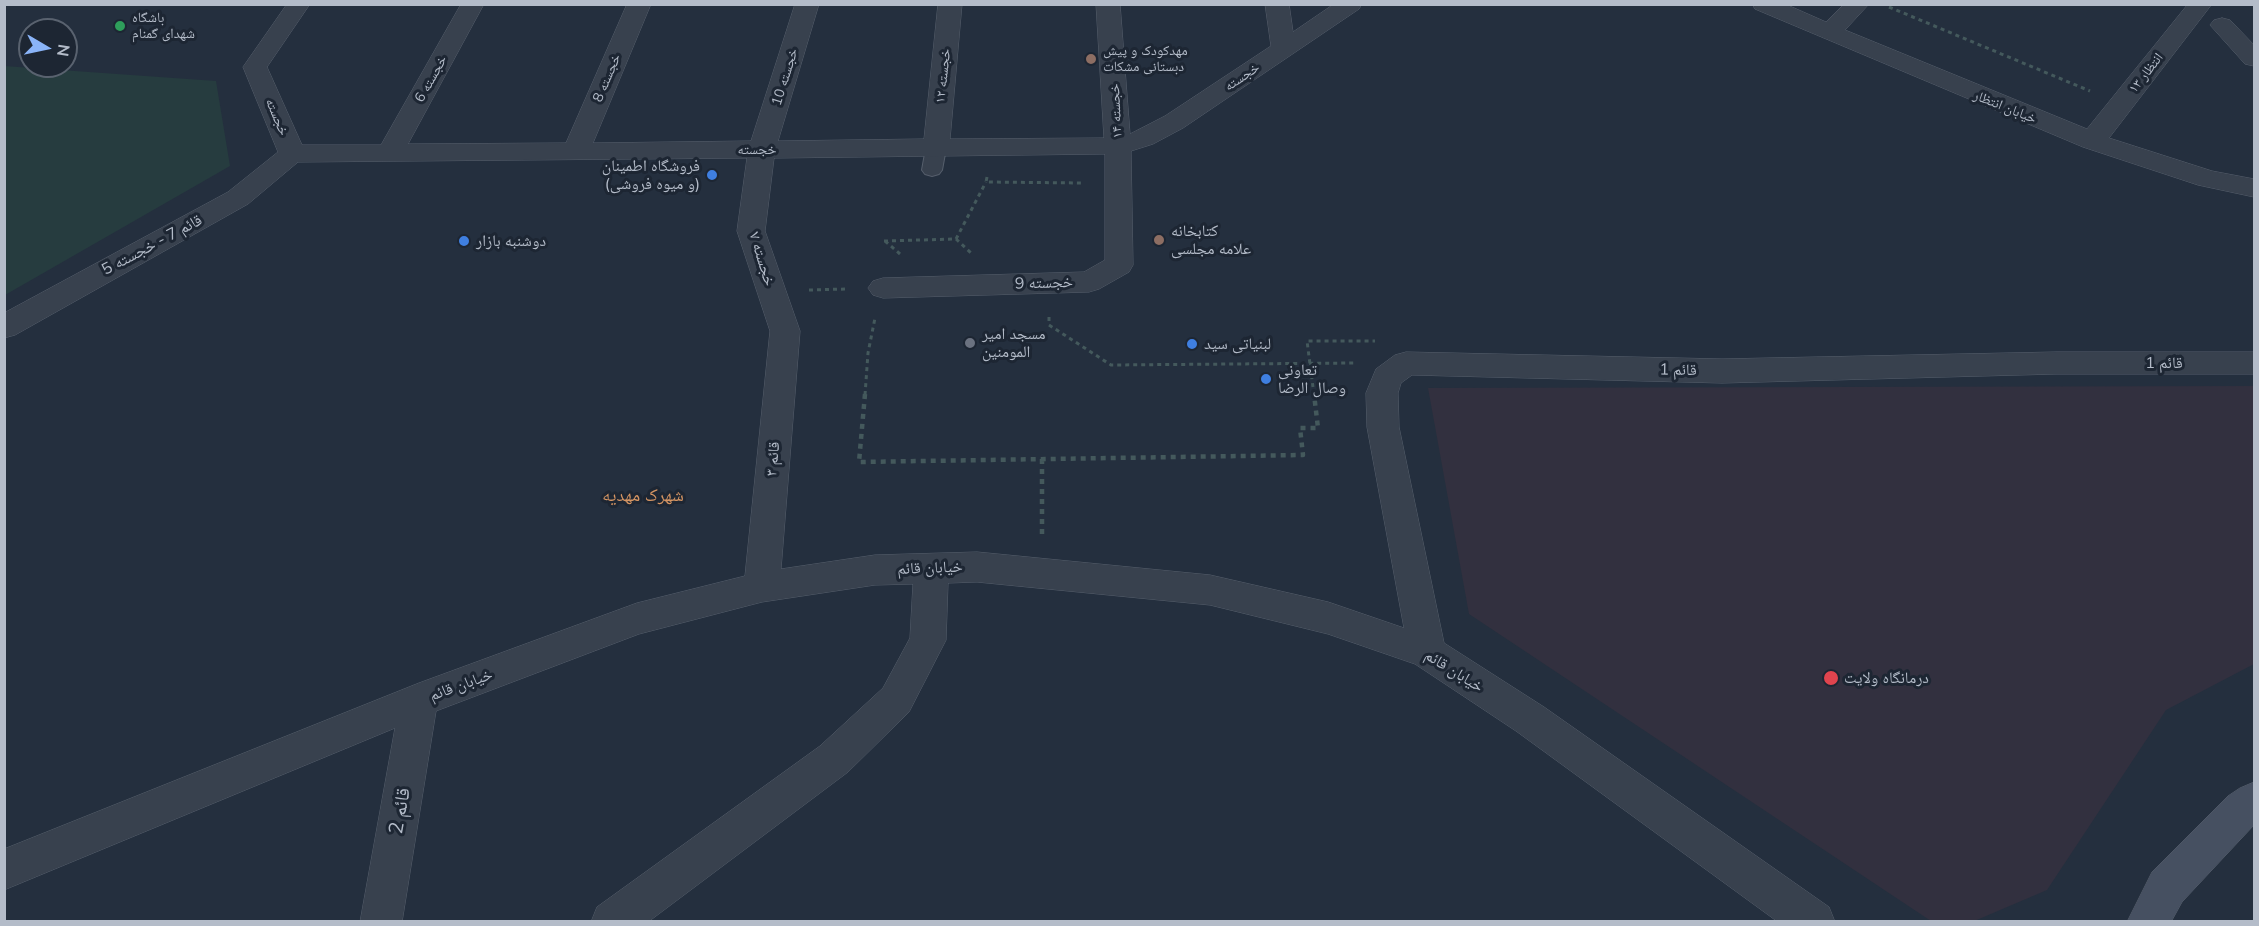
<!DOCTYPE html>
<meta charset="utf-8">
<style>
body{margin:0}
#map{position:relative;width:2259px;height:926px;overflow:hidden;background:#242f3e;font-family:Mulish,sans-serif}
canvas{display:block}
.frame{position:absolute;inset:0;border:6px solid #b4bcc9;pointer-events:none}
.north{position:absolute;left:18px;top:18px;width:60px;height:60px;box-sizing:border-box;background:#1d2633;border:2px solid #59626f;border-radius:50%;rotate:99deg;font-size:16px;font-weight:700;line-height:24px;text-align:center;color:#b4bcc9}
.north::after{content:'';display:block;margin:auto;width:21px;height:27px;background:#8ab4f8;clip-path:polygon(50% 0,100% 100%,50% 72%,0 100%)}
</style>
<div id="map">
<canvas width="2259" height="926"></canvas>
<div class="frame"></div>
<div class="north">N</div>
</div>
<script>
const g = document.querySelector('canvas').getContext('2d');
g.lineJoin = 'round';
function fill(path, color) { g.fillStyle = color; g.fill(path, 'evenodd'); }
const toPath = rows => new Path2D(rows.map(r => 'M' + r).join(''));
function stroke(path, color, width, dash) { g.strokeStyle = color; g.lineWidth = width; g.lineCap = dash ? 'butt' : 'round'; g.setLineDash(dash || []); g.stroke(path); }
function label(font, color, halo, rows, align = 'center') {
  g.font = font + ' Mulish,"Noto Naskh Arabic",sans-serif'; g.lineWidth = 6; g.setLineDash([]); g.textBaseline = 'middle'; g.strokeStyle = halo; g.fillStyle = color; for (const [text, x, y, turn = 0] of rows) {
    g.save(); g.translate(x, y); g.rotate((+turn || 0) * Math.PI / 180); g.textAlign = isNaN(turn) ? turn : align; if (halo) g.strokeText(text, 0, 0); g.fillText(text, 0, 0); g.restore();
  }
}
const medical = toPath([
 [2254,386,2254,664,2166,710,2047,890,1972,922,1931,921,1469,614,1428,388]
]);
const green = toPath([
 [4,66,216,81,230,166,5,295]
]);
const pathFar1 = toPath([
 [1889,7,2090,91],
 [987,177,986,182,1082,183],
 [956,239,986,182],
 [884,241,956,239,971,253],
 [885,241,900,254],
 [809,290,847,289],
 [1049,317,1049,325,1111,365,1355,363],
 [865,395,868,353,875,318],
 [1314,395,1307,341,1375,341]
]);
const path = toPath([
 [865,394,859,462,1303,455,1300,428,1318,428,1314,394],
 [1042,459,1042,536]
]);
const service = toPath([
 [936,142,943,144,946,148,942,170,939,174,932,176,925,174,922,170,926,148,929,144,936,142]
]);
const minor = toPath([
 [287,4,310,4,267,67,302,145,381,145,461,4,484,4,408,144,566,143,627,4,651,4,593,143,751,141,795,4,819,4,778,141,924,139,938,4,962,4,950,139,1104,138,1096,4,1120,4,1130,134,1165,116,1271,46,1265,4,1289,4,1293,32,1334,4,1362,4,1359,9,1183,128,1153,144,1131,151,1133,265,1129,272,1099,289,1089,292,883,298,873,295,868,288,873,281,883,278,1084,272,1105,260,1105,154,774,158,765,231,800,331,781,569,875,555,977,552,1210,575,1328,602,1404,628,1367,427,1366,393,1376,369,1395,355,1406,352,1722,359,2056,352,2254,352,2254,374,2056,374,1722,383,1412,375,1401,383,1398,393,1399,427,1444,643,1544,707,1829,907,1835,922,1778,922,1516,731,1415,664,1328,634,1210,605,977,582,948,583,946,640,909,712,848,772,648,922,591,922,597,907,820,746,883,688,910,638,913,584,875,585,762,602,639,634,436,711,402,922,360,922,395,728,4,890,4,849,419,683,637,603,745,576,770,331,737,231,747,158,298,162,248,204,15,335,4,338,4,313,228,192,278,152,243,67,287,4],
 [1752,4,1785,4,1826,22,1844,4,1869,4,1845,30,2087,129,2188,4,2212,4,2109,138,2212,171,2254,179,2254,197,2198,185,2083,147,1755,9,1752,4],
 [2222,18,2230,20,2254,45,2254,66,2245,64,2210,25,2214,20,2222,18]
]);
const secondary = toPath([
 [2254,782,2254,825,2182,902,2171,922,2127,922,2152,872,2228,796,2240,788,2254,782]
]);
const markers = [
 [120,26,6,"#2e9e5b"],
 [1091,59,6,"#8d6e63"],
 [712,175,6,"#3f7fe0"],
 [1159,240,6,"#8d6e63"],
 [464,241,6,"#3f7fe0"],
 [970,343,6,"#6b7280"],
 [1192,344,6,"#3f7fe0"],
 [1266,379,6,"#3f7fe0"],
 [1831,678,8,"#e0444e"]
];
const farPoinames = [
 ["باشگاه",132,18],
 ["شهدای گمنام",132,34],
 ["مهدکودک و پیش",1103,51],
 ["دبستانی مشکات",1103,67]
];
const farStreetnames = [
 ["انتظار ۱۳",2146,73,-52],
 ["خجسته ۱۲",943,76,-84],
 ["خجسته 10",785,77,-73],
 ["خجسته",1242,77,-34],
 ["خجسته 8",607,78,-67],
 ["خجسته 6",431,79,-61],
 ["خیابان انتظار",2005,107,22],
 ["خجسته ۱۴",1116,111,-93],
 ["خجسته",277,117,67],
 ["خجسته",757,150]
];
const poiNames = [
 ["فروشگاه اطمینان",700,166,"right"],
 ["(و میوه فروشی)",700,184,"right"],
 ["کتابخانه",1171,231],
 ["علامه مجلسی",1171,249],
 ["دوشنبه بازار",476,241],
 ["مسجد امیر",982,334],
 ["المومنین",982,352],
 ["لبنیاتی سید",1204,344],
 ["تعاونی",1278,370],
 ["وصال الرضا",1278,388],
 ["درمانگاه ولایت",1844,678]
];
const streetNames = [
 ["قائم 7 - خجسته 5",152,245,-28],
 ["خجسته ۷",762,259,73],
 ["خجسته 9",1044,283,-2],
 ["قائم 1",2164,363],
 ["قائم 1",1678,370,1],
 ["قائم ۳",773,459,-85],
 ["خیابان قائم",930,568,-2],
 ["خیابان قائم",1454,671,32],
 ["خیابان قائم",461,685,-20]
];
const neighbourhoodNames = [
 ["شهرک مهدیه",643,496]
];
const nearStreetnames = [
 ["قائم 2",400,811,-80]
];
fill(medical, '#32303f');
fill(green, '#263c3f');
stroke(service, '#565f6c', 2);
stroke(minor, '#565f6c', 1);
stroke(secondary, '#565f6c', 1);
stroke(pathFar1, '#44595c', 3, [4, 4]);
stroke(path, '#44595c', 4.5, [5, 5]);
fill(service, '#38414e');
fill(minor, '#38414e');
fill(secondary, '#465061');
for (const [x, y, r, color] of markers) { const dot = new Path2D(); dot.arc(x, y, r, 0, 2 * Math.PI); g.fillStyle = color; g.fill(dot); stroke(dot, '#1d2633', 2); }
label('14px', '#b4bcc9', '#1d2633', farPoinames, 'left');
label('14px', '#b4bcc9', '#1d2633', farStreetnames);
label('16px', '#b4bcc9', '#1d2633', poiNames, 'left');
label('16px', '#b4bcc9', '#1d2633', streetNames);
label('18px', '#d59563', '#1d2633', neighbourhoodNames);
label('20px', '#b4bcc9', '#1d2633', nearStreetnames);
</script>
